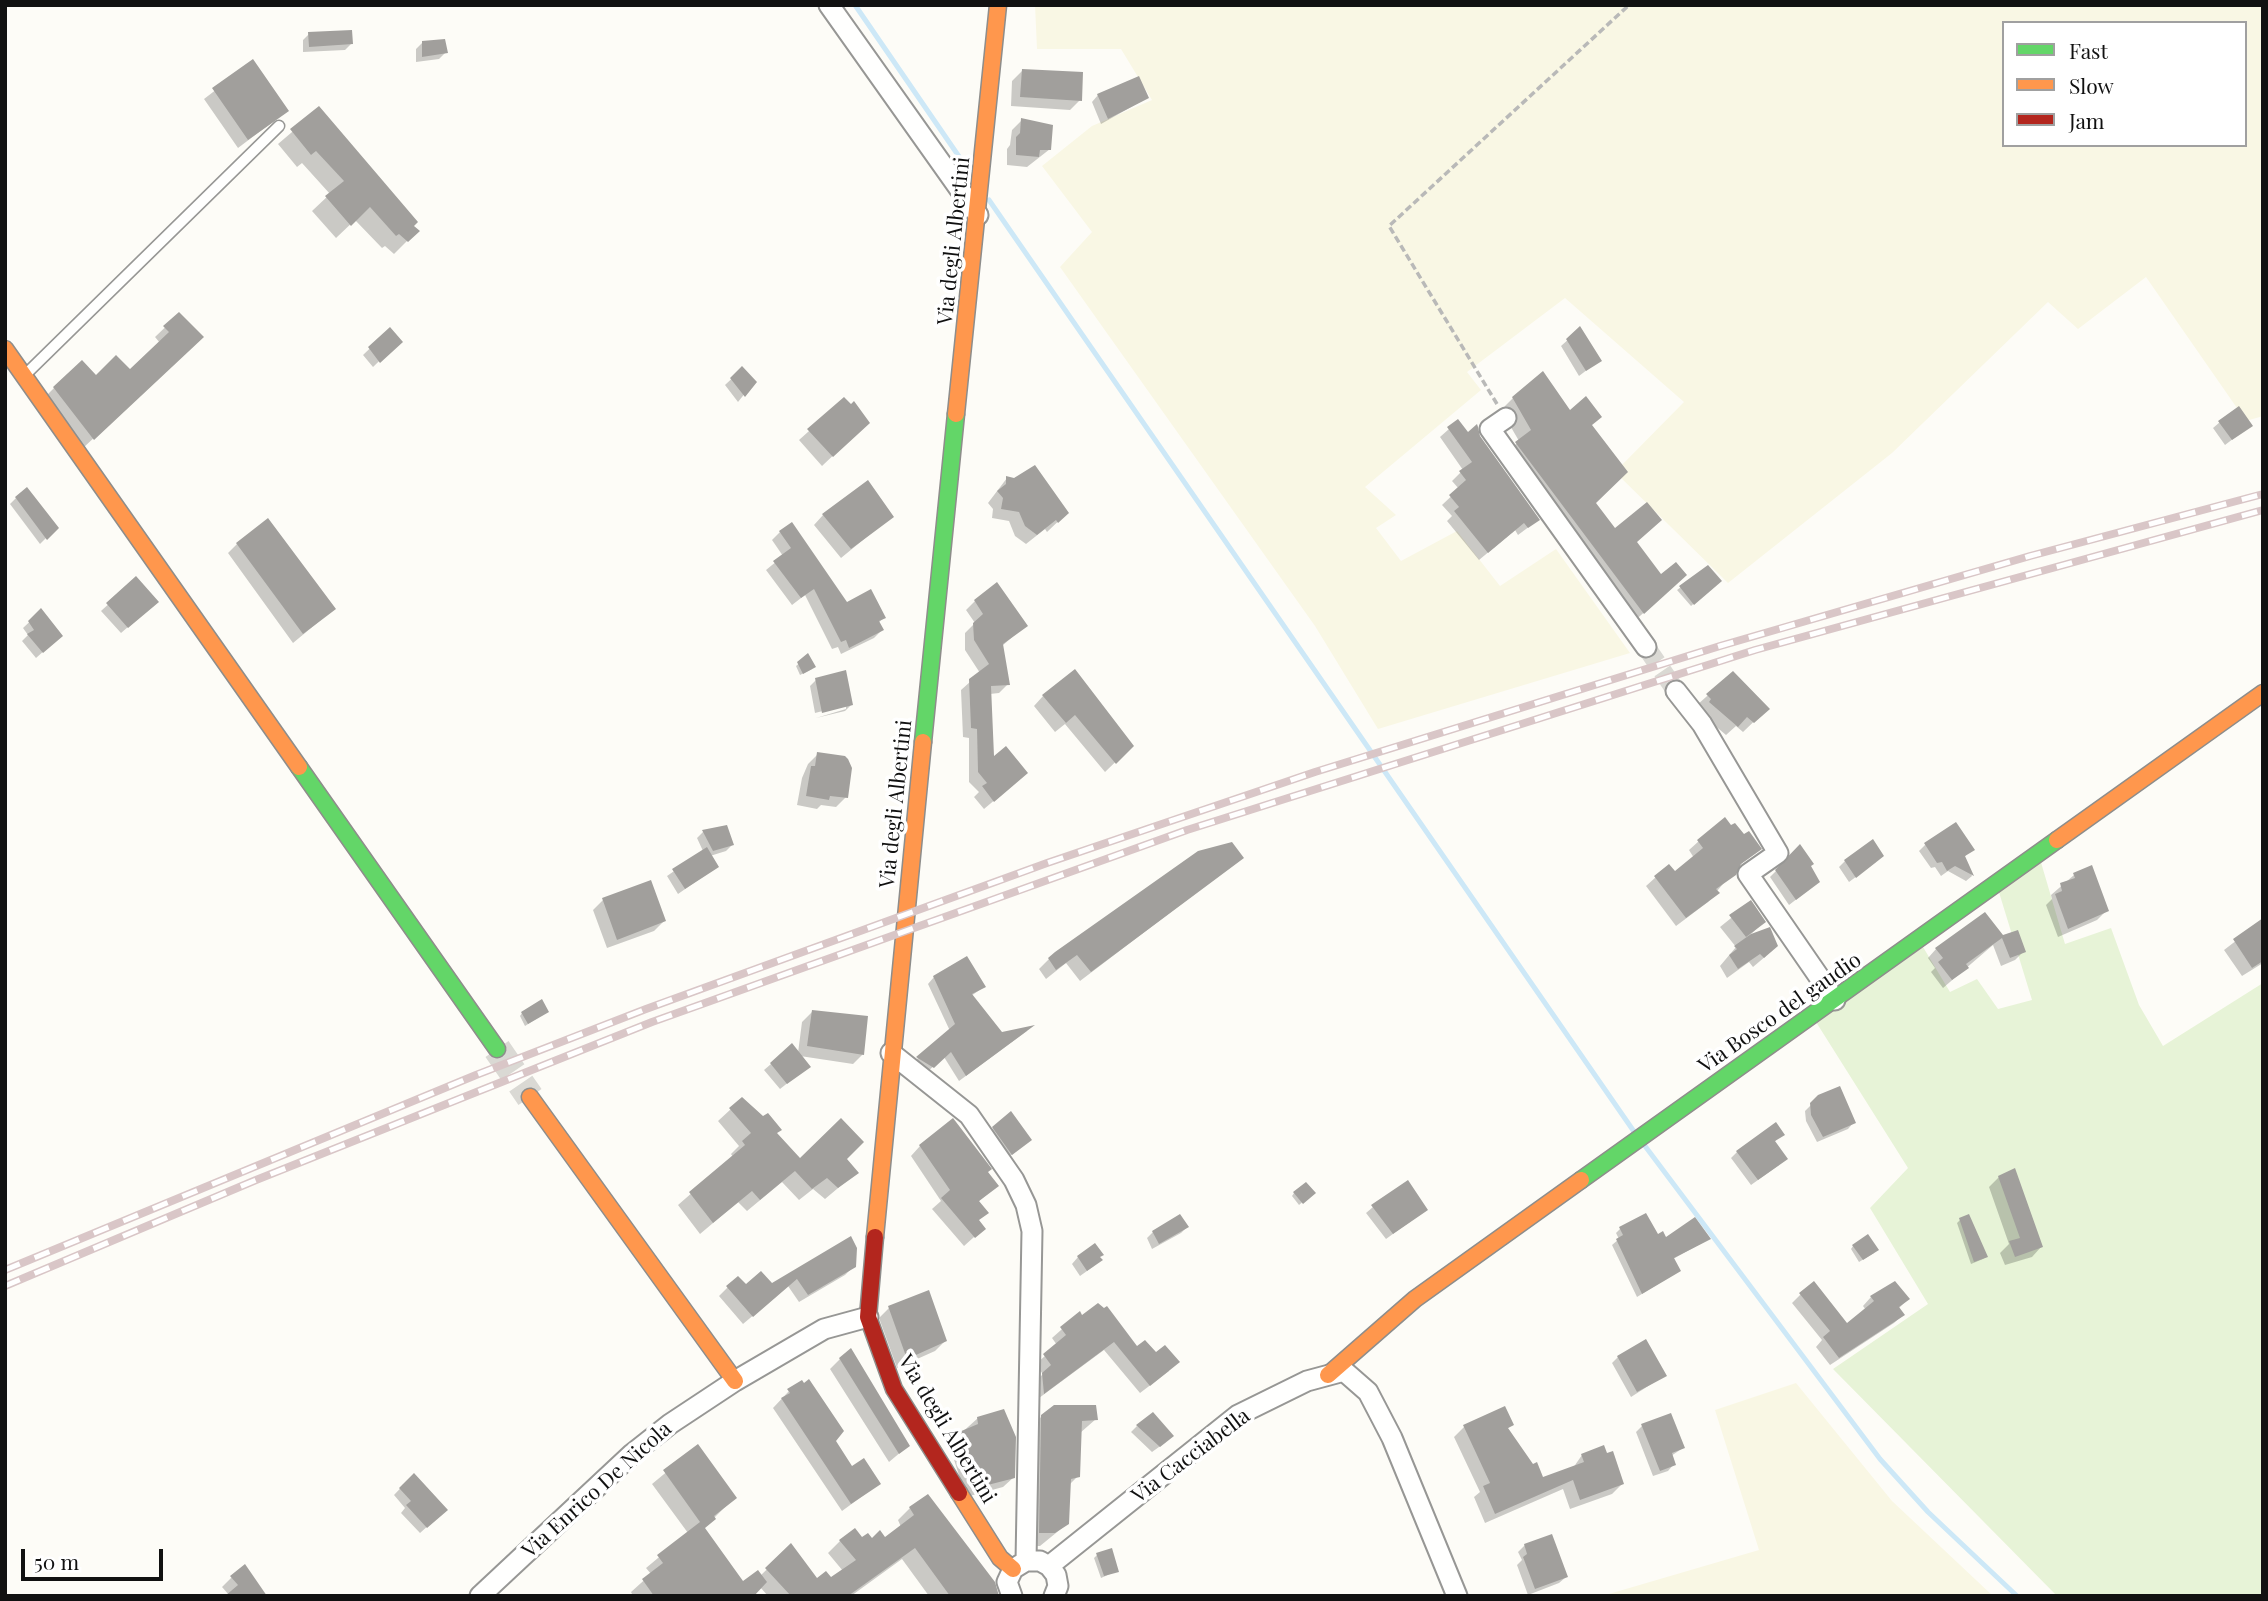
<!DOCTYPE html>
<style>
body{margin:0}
#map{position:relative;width:2268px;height:1601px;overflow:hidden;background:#fdfcf7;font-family:"Playfair Display",serif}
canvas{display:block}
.frame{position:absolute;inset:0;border:7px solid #111;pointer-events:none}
.legend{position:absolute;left:2002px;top:21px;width:245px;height:126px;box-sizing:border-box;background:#fff;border:2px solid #a0a0a0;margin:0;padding:9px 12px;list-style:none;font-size:21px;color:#111}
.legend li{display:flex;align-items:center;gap:14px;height:35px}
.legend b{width:35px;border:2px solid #a0a0a0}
.scale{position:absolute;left:21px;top:1549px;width:142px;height:32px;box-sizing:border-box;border:4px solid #111;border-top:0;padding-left:9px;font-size:21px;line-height:24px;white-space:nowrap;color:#111;-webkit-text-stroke:5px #fff;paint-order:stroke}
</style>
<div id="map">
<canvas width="2268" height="1601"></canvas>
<div class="frame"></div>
<ul class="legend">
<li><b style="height:9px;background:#63d668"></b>Fast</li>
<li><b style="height:9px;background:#ff974d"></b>Slow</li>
<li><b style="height:9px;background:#b3261e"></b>Jam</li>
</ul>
<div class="scale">50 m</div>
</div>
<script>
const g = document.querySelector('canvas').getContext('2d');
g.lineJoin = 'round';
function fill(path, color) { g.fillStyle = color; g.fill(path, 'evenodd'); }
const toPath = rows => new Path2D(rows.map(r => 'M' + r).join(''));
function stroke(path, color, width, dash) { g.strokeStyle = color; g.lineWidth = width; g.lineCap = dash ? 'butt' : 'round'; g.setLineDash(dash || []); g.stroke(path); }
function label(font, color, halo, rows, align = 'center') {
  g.font = font + ' "Playfair Display",serif'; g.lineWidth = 7; g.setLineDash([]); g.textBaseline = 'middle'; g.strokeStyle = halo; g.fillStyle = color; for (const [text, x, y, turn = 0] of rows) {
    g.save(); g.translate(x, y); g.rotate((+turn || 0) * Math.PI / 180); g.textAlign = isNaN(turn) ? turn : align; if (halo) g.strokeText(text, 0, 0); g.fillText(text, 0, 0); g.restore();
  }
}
const farmland = toPath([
 [1035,5,2263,5,2263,416,2246,421,2146,277,2078,329,2048,302,1892,453,1728,583,1615,472,1684,402,1565,298,1467,372,1481,390,1365,487,1396,515,1376,528,1401,561,1457,531,1500,586,1556,549,1630,653,1378,729,1315,626,1060,267,1092,232,1042,166,1092,126,1152,100,1121,49,1037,49],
 [2004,23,2245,23,2245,145,2004,145],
 [1796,1383,1892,1501,1993,1596,1602,1596,1759,1550,1715,1410]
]);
const green = toPath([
 [2040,859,2065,944,2111,928,2139,1005,2163,1046,2263,983,2263,1596,2057,1596,1833,1369,1928,1304,1870,1208,1908,1168,1816,1022,1923,947,1950,992,1977,979,1998,1009,2032,1000,1998,889]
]);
const shadow = toPath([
 [309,34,351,44,345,50,303,52,303,40],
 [423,42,446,52,439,59,416,62,416,49],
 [252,62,287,111,238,148,204,99],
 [1022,71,1080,100,1070,110,1011,106,1012,81],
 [1098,95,1147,98,1101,124,1092,102],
 [319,109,417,231,394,254,385,246,382,248,355,220,336,238,312,211,330,194,302,163,297,167,278,144],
 [1022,120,1050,149,1027,167,1007,165,1007,149,1010,145,1012,130],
 [179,314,192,347,83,448,44,398,54,388,130,371,160,343,155,337],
 [1580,329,1600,360,1579,376,1561,346],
 [389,330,400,341,373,367,363,355],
 [742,369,754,382,738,402,725,385],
 [1513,398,1569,412,1594,503,1615,531,1635,543,1661,576,1674,586,1632,623,1505,455,1519,441,1501,410],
 [1458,421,1538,520,1518,535,1515,530,1479,560,1447,521,1452,516,1442,505,1459,489,1452,481,1463,470,1440,437],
 [2220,422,2250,426,2225,445,2213,428],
 [818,423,858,432,822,466,799,440],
 [1007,478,1067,513,1047,532,1045,529,1026,544,1015,536,1009,521,992,518,993,509,988,503],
 [16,498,56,528,40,544,10,504],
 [823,515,891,517,841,558,814,525],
 [780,532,846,604,884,618,878,623,882,630,874,638,841,654,838,647,832,649,805,595,792,605,766,570,783,556,772,540],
 [237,544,334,609,293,643,228,553],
 [1708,567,1719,581,1691,606,1677,590],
 [136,579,150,608,121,633,101,611],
 [975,601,1026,625,1002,646,1008,684,999,693,990,694,992,760,1016,782,984,809,974,797,979,792,969,782,969,738,963,737,961,690,980,673,965,650,965,633,975,623,966,610],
 [41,611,54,642,36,658,22,641,28,635,23,628],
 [808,656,812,669,800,675,796,666],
 [1733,673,1767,709,1743,732,1736,726,1726,735,1700,713,1697,705],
 [816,680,851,705,845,711,816,718,846,709,846,705,815,713,810,686],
 [1043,696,1132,746,1105,772,1065,724,1055,732,1034,706],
 [818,754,846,797,836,807,821,805,817,809,797,805,802,778,808,764],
 [726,827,732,845,726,851,710,856,717,867,678,894,667,876,703,851,697,838,703,832],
 [1699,841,1759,849,1737,867,1708,902,1676,926,1646,886,1656,877,1675,874,1694,858,1689,850],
 [1925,845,1972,850,1964,857,1972,876,1966,881,1948,871,1941,876,1935,867,1931,868,1919,851],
 [1800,847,1809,867,1811,888,1789,905,1770,877],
 [1242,858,1080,981,1066,963,1046,979,1039,969,1049,959],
 [1845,861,1876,862,1849,882,1839,867],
 [2074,875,2107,910,2097,920,2058,937,2046,905,2052,899,2051,895],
 [603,900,664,921,654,931,607,948,593,910],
 [1751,902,1764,922,1749,936,1766,956,1753,967,1749,962,1727,978,1720,966,1736,947,1720,927],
 [2263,920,2263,963,2242,976,2224,950],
 [2002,937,2024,951,2015,960,2001,966,1993,945,1943,988,1931,972,1935,968,1928,958,1936,949],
 [934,977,984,987,971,996,1001,1034,1027,1031,959,1081,944,1057,926,1073,911,1064,950,1031,928,984],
 [812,1012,863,1054,853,1064,800,1056,808,1067,780,1089,764,1070,771,1064,798,1053,802,1022],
 [522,1013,544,1014,525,1026,520,1016],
 [1819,1097,1854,1122,1848,1129,1817,1142,1806,1121,1805,1111],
 [731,1109,776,1134,800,1161,844,1159,856,1173,825,1199,813,1189,799,1200,782,1182,747,1211,738,1202,700,1234,678,1205,733,1157,731,1154,739,1146,718,1121],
 [993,1128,1023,1146,1005,1160,987,1134],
 [1782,1134,1774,1142,1779,1165,1751,1185,1731,1158,1737,1152],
 [920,1146,986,1172,997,1186,978,1202,977,1222,983,1229,964,1246,932,1209,941,1201,911,1156],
 [1999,1177,2041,1247,2032,1257,2005,1265,2000,1253,2009,1244,1989,1187],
 [1294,1193,1313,1193,1299,1205,1292,1196],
 [1373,1207,1426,1210,1386,1239,1366,1213],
 [1960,1220,1986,1257,1983,1259,1971,1264,1957,1223],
 [1187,1227,1181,1233,1152,1249,1147,1238,1153,1232],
 [1620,1229,1665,1239,1709,1239,1673,1259,1679,1271,1637,1297,1612,1245,1619,1239,1616,1233],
 [1853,1246,1874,1253,1859,1262,1851,1249],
 [1078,1257,1098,1258,1094,1266,1080,1276,1072,1264],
 [854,1266,845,1275,799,1302,788,1286,743,1324,719,1296,728,1287,771,1285],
 [1801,1294,1847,1325,1866,1310,1863,1306,1871,1297,1908,1299,1898,1309,1903,1315,1894,1323,1830,1365,1816,1347,1822,1340,1792,1303],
 [889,1308,945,1341,935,1351,897,1368,879,1318],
 [1079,1314,1169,1371,1140,1393,1104,1350,1035,1401,1033,1384,1043,1374,1035,1365,1057,1345,1052,1338],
 [1618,1357,1664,1376,1631,1397,1612,1363],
 [840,1359,908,1446,889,1462,830,1369],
 [789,1391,834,1441,851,1468,879,1484,842,1511,773,1408],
 [1042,1416,1096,1419,1080,1433,1078,1476,1069,1485,1067,1524,1040,1546,1026,1546,1028,1430],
 [978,1418,1014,1477,1003,1487,966,1497,949,1444],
 [1512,1425,1507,1429,1542,1479,1573,1468,1582,1455,1622,1484,1612,1494,1570,1509,1563,1489,1485,1523,1474,1497,1480,1492,1454,1437,1464,1427],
 [1137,1426,1166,1442,1152,1452,1131,1432],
 [1642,1426,1683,1448,1671,1456,1674,1464,1668,1471,1653,1476,1636,1432],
 [698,1446,735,1497,703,1529,743,1583,760,1576,791,1546,817,1580,830,1579,843,1571,828,1553,840,1541,885,1540,901,1527,898,1520,910,1508,998,1596,929,1596,902,1559,851,1596,768,1596,760,1587,751,1596,633,1596,631,1592,651,1574,646,1568,688,1533,652,1484],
 [413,1475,439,1516,420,1533,401,1513,405,1508,394,1495],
 [1525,1545,1566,1577,1559,1583,1528,1595,1517,1565,1522,1560,1518,1552],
 [1097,1555,1117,1571,1101,1578,1094,1558],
 [232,1577,264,1596,229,1595,222,1587]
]);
const stream = toPath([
 [855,5,971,174],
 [989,200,1635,1133],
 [1645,1146,1880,1459,1928,1512,2017,1596]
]);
const building = toPath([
 [352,30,353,44,309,47,308,32],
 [445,39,448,53,422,57,422,41],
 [253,59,289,111,248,140,212,88],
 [1022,69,1083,72,1082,101,1020,97],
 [1139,76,1149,98,1108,119,1097,94],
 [319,106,418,222,414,226,420,231,408,242,399,234,396,236,370,207,351,226,325,196,344,181,316,151,311,155,290,129],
 [1021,118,1053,125,1051,150,1040,150,1039,157,1016,155,1016,137,1020,133],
 [179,312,204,337,94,440,53,387,82,360,96,375,116,355,130,369,169,332,163,326],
 [1580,326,1602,361,1586,371,1566,339],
 [390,327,403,342,380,363,368,347],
 [742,366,757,382,745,397,730,378],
 [1543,371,1570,410,1586,396,1602,417,1592,425,1628,472,1596,503,1615,528,1647,502,1662,520,1637,542,1661,574,1676,562,1687,575,1644,614,1515,442,1531,430,1512,397],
 [844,397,851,404,854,401,870,423,833,457,807,429],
 [2239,406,2253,426,2232,440,2218,421],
 [1458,419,1468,432,1477,424,1478,427,1480,436,1540,520,1528,528,1524,523,1488,553,1454,511,1459,507,1449,495,1466,480,1459,471,1472,462,1447,427],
 [1035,465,1069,513,1058,523,1056,520,1037,535,1025,526,1019,512,1001,509,1003,498,997,491,1006,484,1006,476,1014,478],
 [868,480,894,517,851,549,822,514],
 [27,487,59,528,47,540,15,497],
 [268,518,336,609,303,634,236,543],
 [792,522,847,602,871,589,886,618,879,621,884,630,849,648,846,640,841,642,814,589,801,598,773,561,791,548,779,531],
 [1708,565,1722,581,1694,605,1679,586],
 [136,576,159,602,128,628,106,603],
 [997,582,1028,626,1003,644,1010,685,991,686,994,756,1006,746,1028,773,994,802,982,786,987,783,978,772,977,729,971,728,969,679,989,664,974,640,973,623,983,614,974,600],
 [41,608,63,636,43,653,27,634,34,630,28,621],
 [808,653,816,667,803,674,797,662],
 [1075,669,1134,746,1116,764,1075,715,1066,723,1042,695],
 [846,670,853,705,822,713,815,678],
 [1733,671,1770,709,1754,723,1747,717,1738,727,1709,702,1711,699,1706,694],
 [817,752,845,756,848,759,852,768,848,798,830,796,829,800,806,796,811,766,815,766],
 [1725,817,1731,825,1735,823,1744,834,1749,831,1762,849,1741,864,1736,875,1716,889,1720,893,1686,918,1654,876,1669,864,1675,871,1703,848,1697,840],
 [1956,822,1975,850,1965,856,1974,876,1955,866,1947,871,1942,862,1937,863,1924,843],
 [727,825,734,845,713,851,702,830],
 [1873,839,1884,856,1856,878,1844,860],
 [1232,842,1244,858,1091,972,1077,955,1056,970,1048,958,1055,952,1198,851],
 [1800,844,1814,864,1811,866,1820,882,1796,900,1775,870],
 [707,847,719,867,685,889,672,869],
 [2092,865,2109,911,2068,929,2055,894,2062,891,2060,883,2075,878,2073,873],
 [651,880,666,921,617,940,602,898],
 [1751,900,1766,922,1746,937,1729,915],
 [1985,912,2003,935,2018,930,2026,952,2010,958,2002,938,1966,964,1969,968,1952,980,1938,962,1943,958,1935,948],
 [2263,918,2263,961,2252,968,2233,939],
 [1770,927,1778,946,1764,958,1760,954,1738,969,1729,955,1737,949,1734,946,1751,934],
 [967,956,986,987,972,994,1002,1032,1035,1025,966,1076,951,1052,934,1068,916,1057,955,1024,933,976],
 [542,999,549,1012,528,1024,521,1012],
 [812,1010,868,1016,864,1055,807,1046],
 [792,1043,811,1067,787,1084,770,1063],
 [1840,1086,1856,1123,1823,1137,1811,1115,1810,1103,1818,1095],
 [742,1097,763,1116,768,1113,782,1130,777,1133,800,1158,841,1118,864,1142,847,1159,859,1173,838,1188,827,1178,812,1189,795,1171,760,1200,752,1191,713,1223,689,1192,745,1145,742,1141,751,1133,729,1108],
 [1011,1111,1032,1140,1012,1155,992,1127],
 [953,1118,992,1169,988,1172,999,1186,979,1201,989,1213,979,1220,986,1229,975,1238,941,1198,950,1190,919,1145],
 [1776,1122,1785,1135,1775,1141,1788,1159,1758,1180,1736,1151],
 [2015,1168,2043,1247,2015,1257,2009,1241,2020,1238,1998,1176],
 [1408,1180,1428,1210,1393,1234,1371,1205],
 [1306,1182,1316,1193,1303,1204,1293,1192],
 [1646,1213,1658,1234,1663,1231,1666,1237,1695,1217,1711,1239,1674,1258,1681,1271,1642,1294,1616,1239,1623,1235,1619,1227],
 [1180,1214,1189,1227,1159,1244,1152,1231],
 [1969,1214,1988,1257,1974,1262,1959,1218],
 [1868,1234,1879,1250,1863,1260,1852,1245],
 [851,1236,857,1248,856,1267,808,1295,797,1279,753,1317,726,1286,738,1276,746,1284,761,1271,772,1283],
 [1095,1243,1104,1255,1100,1257,1103,1260,1087,1271,1077,1256],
 [1814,1281,1847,1323,1874,1301,1870,1296,1895,1281,1910,1299,1899,1307,1905,1315,1839,1358,1823,1337,1830,1331,1799,1293],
 [929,1290,947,1341,907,1359,888,1306],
 [1098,1303,1104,1308,1107,1306,1137,1346,1145,1340,1156,1352,1165,1345,1180,1362,1150,1386,1114,1342,1044,1394,1042,1373,1051,1365,1043,1354,1066,1335,1060,1327,1080,1311,1082,1315],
 [1646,1339,1667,1376,1637,1392,1617,1356],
 [851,1348,910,1446,899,1454,839,1358],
 [809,1379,844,1431,836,1441,852,1466,864,1458,881,1484,851,1504,781,1398,790,1393,787,1389,802,1380,804,1383],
 [1054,1405,1096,1405,1098,1420,1082,1421,1080,1477,1071,1479,1069,1524,1055,1533,1039,1533,1041,1415],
 [1505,1406,1514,1425,1508,1428,1533,1464,1537,1462,1543,1477,1584,1462,1581,1454,1604,1445,1607,1453,1613,1451,1624,1484,1580,1500,1573,1480,1495,1514,1483,1486,1490,1483,1463,1425],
 [1004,1409,1016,1437,1015,1478,976,1488,959,1432,978,1424,977,1417],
 [1153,1412,1174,1436,1160,1447,1136,1425],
 [1671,1413,1685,1448,1672,1453,1676,1465,1660,1471,1641,1424],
 [698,1444,737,1498,714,1516,716,1519,705,1528,743,1581,758,1570,767,1582,754,1596,654,1596,642,1579,663,1563,657,1555,700,1522,663,1470],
 [414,1473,448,1510,427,1528,406,1505,411,1501,399,1488],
 [928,1494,995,1582,999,1596,950,1596,915,1548,848,1596,791,1596,765,1568,791,1543,817,1578,826,1571,831,1577,856,1560,839,1540,855,1528,862,1537,868,1533,872,1538,880,1530,885,1537,914,1515,909,1507],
 [1552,1534,1568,1577,1535,1589,1523,1557,1527,1554,1524,1544],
 [1112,1548,1119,1572,1104,1576,1096,1553],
 [245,1564,267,1596,225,1596,238,1585,230,1576]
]);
const streetTunnel = toPath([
 [1646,647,1676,691]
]);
const secondaryTunnel = toPath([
 [497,1049,530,1097]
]);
const path = toPath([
 [1497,404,1389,226,1629,5]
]);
const lane = toPath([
 [27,373,279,126]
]);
const street = toPath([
 [829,5,978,215],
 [1506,418,1490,429,1646,647],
 [1676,691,1702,724,1778,853,1748,874,1835,1000],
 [891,1053,969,1115,1014,1180,1026,1205,1032,1231,1026,1561],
 [1049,1566,1238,1415,1307,1381,1344,1371,1368,1392,1392,1438,1457,1596],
 [480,1596,632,1454,670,1424,735,1381,824,1329,868,1317],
 [1012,1596,1007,1582,1013,1569,1026,1561,1040,1561,1049,1566,1056,1575,1058,1586,1054,1596]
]);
const fast = toPath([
 [923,742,956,414],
 [299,767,497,1049],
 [1581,1180,2057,840]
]);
const slow = toPath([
 [5,349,299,767],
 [956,414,998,5],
 [2057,840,2263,693],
 [530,1097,735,1381],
 [875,1237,923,742],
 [1328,1375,1415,1299,1581,1180],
 [959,1493,1000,1558,1013,1569]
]);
const jam = toPath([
 [875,1237,868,1317,894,1389,959,1493]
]);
const rail = toPath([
 [5,1270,476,1075,646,1009,1047,863,1315,772,1720,646,2030,556,2263,494],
 [5,1286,256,1180,652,1022,1187,830,1755,650,2263,510]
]);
const streetNames = [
 ["Via degli Albertini",954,241,-84],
 ["Via degli Albertini",896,804,-84],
 ["Via Bosco del gaudio",1780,1013,-35],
 ["Via degli Albertini",947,1429,59],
 ["Via Cacciabella",1191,1456,-37],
 ["Via Enrico De Nicola",597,1490,-42]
];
fill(farmland, '#f9f7e4');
fill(green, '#e7f3d7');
fill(shadow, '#0003');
stroke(stream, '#cde8f7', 5);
fill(building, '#a19f9c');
stroke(streetTunnel, '#dad9d4', 19, [19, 10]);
stroke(secondaryTunnel, '#dad9d4', 28, [28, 14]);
stroke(lane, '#979795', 13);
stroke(street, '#979795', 23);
stroke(fast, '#8e8d8b', 19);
stroke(slow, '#8e8d8b', 19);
stroke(jam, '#8e8d8b', 19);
stroke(path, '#b9b9b8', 3.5, [7, 3.5]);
stroke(lane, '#fffffe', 10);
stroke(street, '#fffffe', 19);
stroke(fast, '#63d668', 16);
stroke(slow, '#ff974d', 16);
stroke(jam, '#b3261e', 16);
stroke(rail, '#d9c6c7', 8);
stroke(rail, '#fff', 5, [16]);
label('21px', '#111', '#fff', streetNames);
</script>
